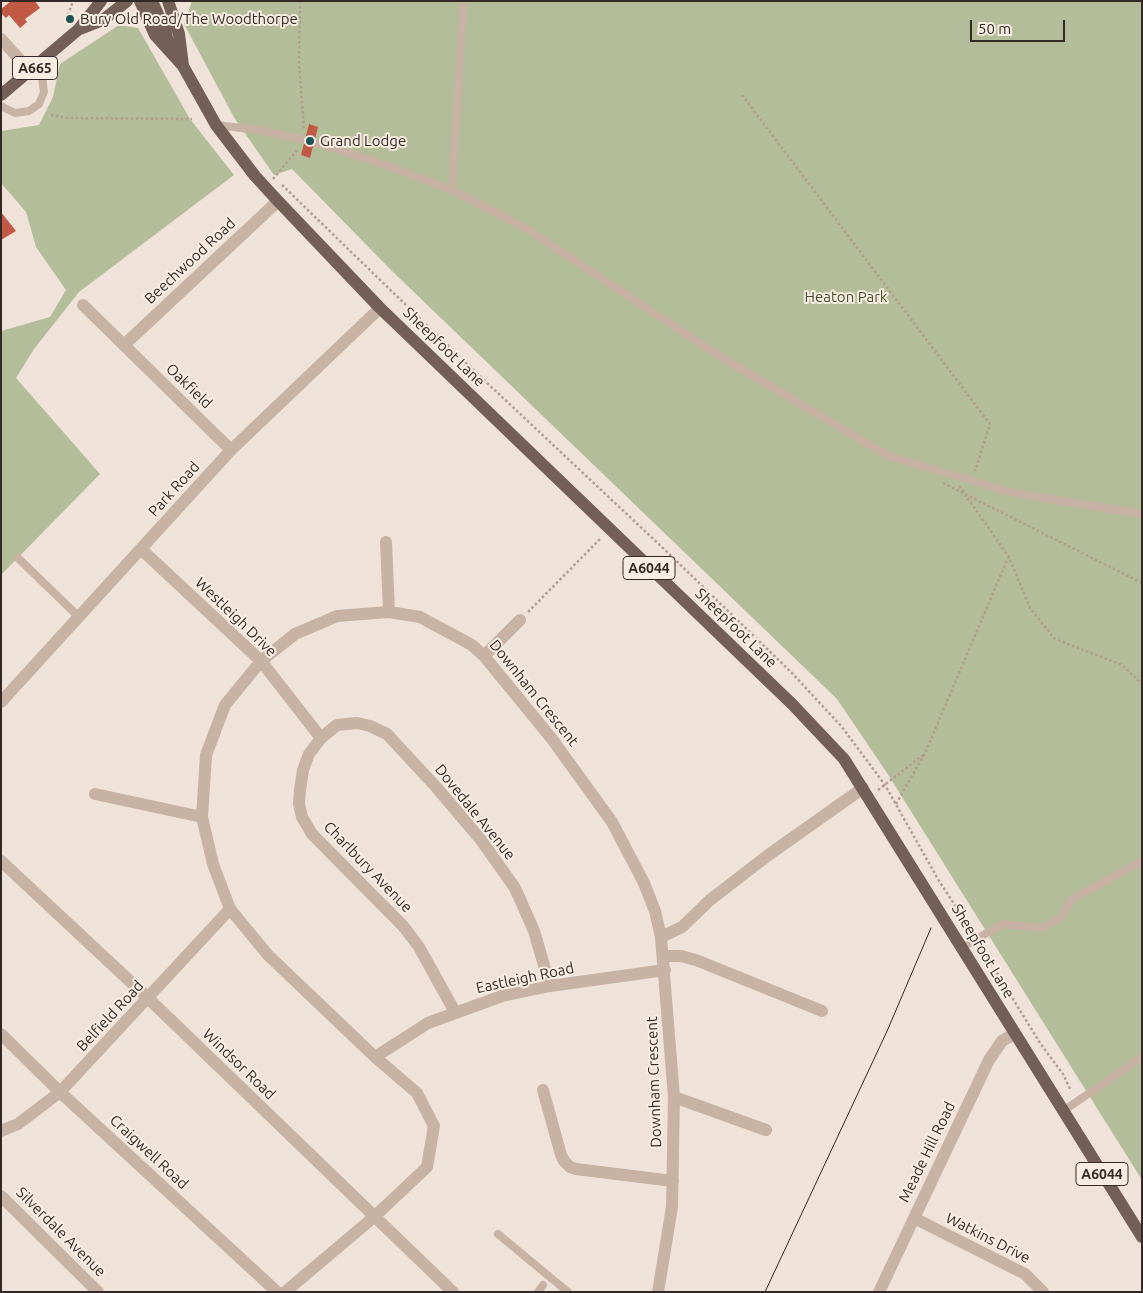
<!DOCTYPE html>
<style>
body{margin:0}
#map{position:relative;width:1143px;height:1293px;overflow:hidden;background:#efe2d8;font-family:Ubuntu,sans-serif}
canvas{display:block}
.frame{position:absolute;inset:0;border:2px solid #322926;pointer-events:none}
.scale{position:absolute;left:970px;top:20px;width:95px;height:22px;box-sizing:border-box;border:2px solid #322926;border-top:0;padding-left:6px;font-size:15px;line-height:18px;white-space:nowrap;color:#322926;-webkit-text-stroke:4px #f8ede3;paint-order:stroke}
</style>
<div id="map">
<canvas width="1143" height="1293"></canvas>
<div class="frame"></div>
<div class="scale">50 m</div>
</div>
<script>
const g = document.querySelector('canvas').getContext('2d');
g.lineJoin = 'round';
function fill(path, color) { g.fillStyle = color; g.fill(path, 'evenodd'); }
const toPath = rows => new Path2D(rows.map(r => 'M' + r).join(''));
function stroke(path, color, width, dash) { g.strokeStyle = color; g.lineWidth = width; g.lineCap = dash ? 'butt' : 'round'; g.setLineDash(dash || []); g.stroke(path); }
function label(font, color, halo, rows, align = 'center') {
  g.font = font + ' Ubuntu,sans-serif'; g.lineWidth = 4; g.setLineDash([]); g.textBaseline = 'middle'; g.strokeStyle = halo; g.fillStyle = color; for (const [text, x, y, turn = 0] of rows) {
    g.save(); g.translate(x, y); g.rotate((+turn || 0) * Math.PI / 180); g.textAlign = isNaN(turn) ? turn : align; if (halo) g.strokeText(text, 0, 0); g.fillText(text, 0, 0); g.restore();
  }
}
const green = toPath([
 [192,1,1142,1,1142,1180,887,773,837,699,392,271,292,169,274,175,235,119,184,24],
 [119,25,138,28,190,119,234,175,79,292,34,349,16,378,100,474,1,575,1,331,50,317,66,290,36,247,26,212,1,183,1,131,39,125,53,97,60,64]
]);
const building = toPath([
 [11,1,35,1,40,8,25,19,27,22,20,28,9,15,6,18,1,13,1,9],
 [309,124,318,127,310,158,301,155],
 [1,212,16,231,1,240]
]);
const path = toPath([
 [300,1,299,62,304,129],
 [68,15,73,1],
 [742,95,990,424,975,471],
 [51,115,66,118,192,119],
 [273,179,298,149],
 [282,185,468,365,664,549,791,672,842,727,885,785,939,881,972,931],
 [943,483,1142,583],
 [959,486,1009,557,1030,608,1055,639,1122,665,1142,684],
 [528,612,601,538],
 [878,790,923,755],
 [896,804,925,753,1008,558],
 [981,947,1040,1043,1063,1074,1071,1091]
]);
const lane = toPath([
 [1,106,15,113,29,111,39,104,44,92,40,63],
 [216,125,258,130,305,140],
 [314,142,391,167,452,190,524,227,713,352,888,456,1014,493,1142,514],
 [452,190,463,6],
 [18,558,79,617],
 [962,947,1003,924,1043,928,1061,917,1071,900,1140,862],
 [1063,1111,1142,1057],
 [498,1234,568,1292],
 [538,1292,543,1285]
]);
const street = toPath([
 [1,39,30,71],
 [83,305,231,450],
 [124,345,278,201],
 [386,542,389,612],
 [142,550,261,661,321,738],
 [484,656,520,620],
 [1,702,231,450,380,308],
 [95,794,202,817],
 [1,861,149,999,453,1292],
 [661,937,682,927,710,900,767,856,863,788],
 [663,956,681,956,696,960,822,1011],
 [455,1012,419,947,404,927,312,834,302,817,299,804,300,790,303,770,309,754,321,738,337,725,357,723,370,726,387,734,437,788,481,840,515,888,534,931,550,986],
 [1,1034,60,1092,277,1292],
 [375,1057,428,1023,502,996,550,986,665,970],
 [543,1090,561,1155,564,1161,570,1167,576,1169,673,1181],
 [674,1097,766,1130],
 [1,1131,18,1124,60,1092,230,909],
 [1,1196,98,1292],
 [914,1218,1025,1274,1043,1292],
 [285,1292,374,1217,427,1167,434,1126,417,1093,375,1057,268,955,230,909,213,864,202,817,206,755,225,705,261,661,295,634,337,616,389,612,420,617,472,645,484,656,552,739,612,822,644,883,655,911,661,937,674,1097,672,1207,658,1292],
 [879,1292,989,1060,1002,1041,1014,1034]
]);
const primary = toPath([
 [140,1,155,35,183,66,216,125,255,176,278,201,380,308,792,704,844,759,1142,1237],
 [152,1,165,30,170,49],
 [168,1,179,34,183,66],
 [80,29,103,20,127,1],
 [1,95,79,29,101,1]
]);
const tram = toPath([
 [765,1292,888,1029,931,928]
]);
const markers = [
 [70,19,5,"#1d5251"],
 [310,141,5,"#1d5251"]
];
const shields = [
 [35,68,45],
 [649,568,52],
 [1102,1174,52]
];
const shieldNames = [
 ["A665",35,68],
 ["A6044",649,568],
 ["A6044",1102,1174]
];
const poiNames = [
 ["Bury Old Road/The Woodthorpe",80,19],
 ["Grand Lodge",320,141]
];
const streetNames = [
 ["Beechwood Road",190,261,-43],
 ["Sheepfoot Lane",444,347,44],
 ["Oakfield",189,386,44],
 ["Park Road",174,489,-48],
 ["Westleigh Drive",236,617,44],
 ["Sheepfoot Lane",736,628,44],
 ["Downham Crescent",534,693,51],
 ["Dovedale Avenue",475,812,51],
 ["Charlbury Avenue",368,867,46],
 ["Sheepfoot Lane",983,951,59],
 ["Eastleigh Road",525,978,-12],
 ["Belfield Road",110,1016,-47],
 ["Windsor Road",239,1064,44],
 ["Downham Crescent",654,1082,-92],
 ["Craigwell Road",149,1152,43],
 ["Meade Hill Road",927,1152,-64],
 ["Silverdale Avenue",61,1232,45],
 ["Watkins Drive",988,1238,27]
];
const parkNames = [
 ["Heaton Park",846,297]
];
fill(green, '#b4bd99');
fill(building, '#c05a45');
stroke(path, '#b29b8f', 2.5, [2.5, 2.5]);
stroke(lane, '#c7b2a4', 8);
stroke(street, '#c7b2a4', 12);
stroke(primary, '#745f57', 12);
stroke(tram, '#322926', 1);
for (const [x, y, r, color] of markers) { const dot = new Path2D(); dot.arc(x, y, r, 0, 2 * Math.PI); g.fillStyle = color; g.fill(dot); stroke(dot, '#f8ede3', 2); }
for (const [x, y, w] of shields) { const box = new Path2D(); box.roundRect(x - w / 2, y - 11.5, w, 23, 4); g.fillStyle = '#f8ede3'; g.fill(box); stroke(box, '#322926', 1); }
label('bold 14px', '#322926', null, shieldNames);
label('15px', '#322926', '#f8ede3', poiNames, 'left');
label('15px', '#322926', '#f8ede3', streetNames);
label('15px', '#454f2b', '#f8ede3', parkNames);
</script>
